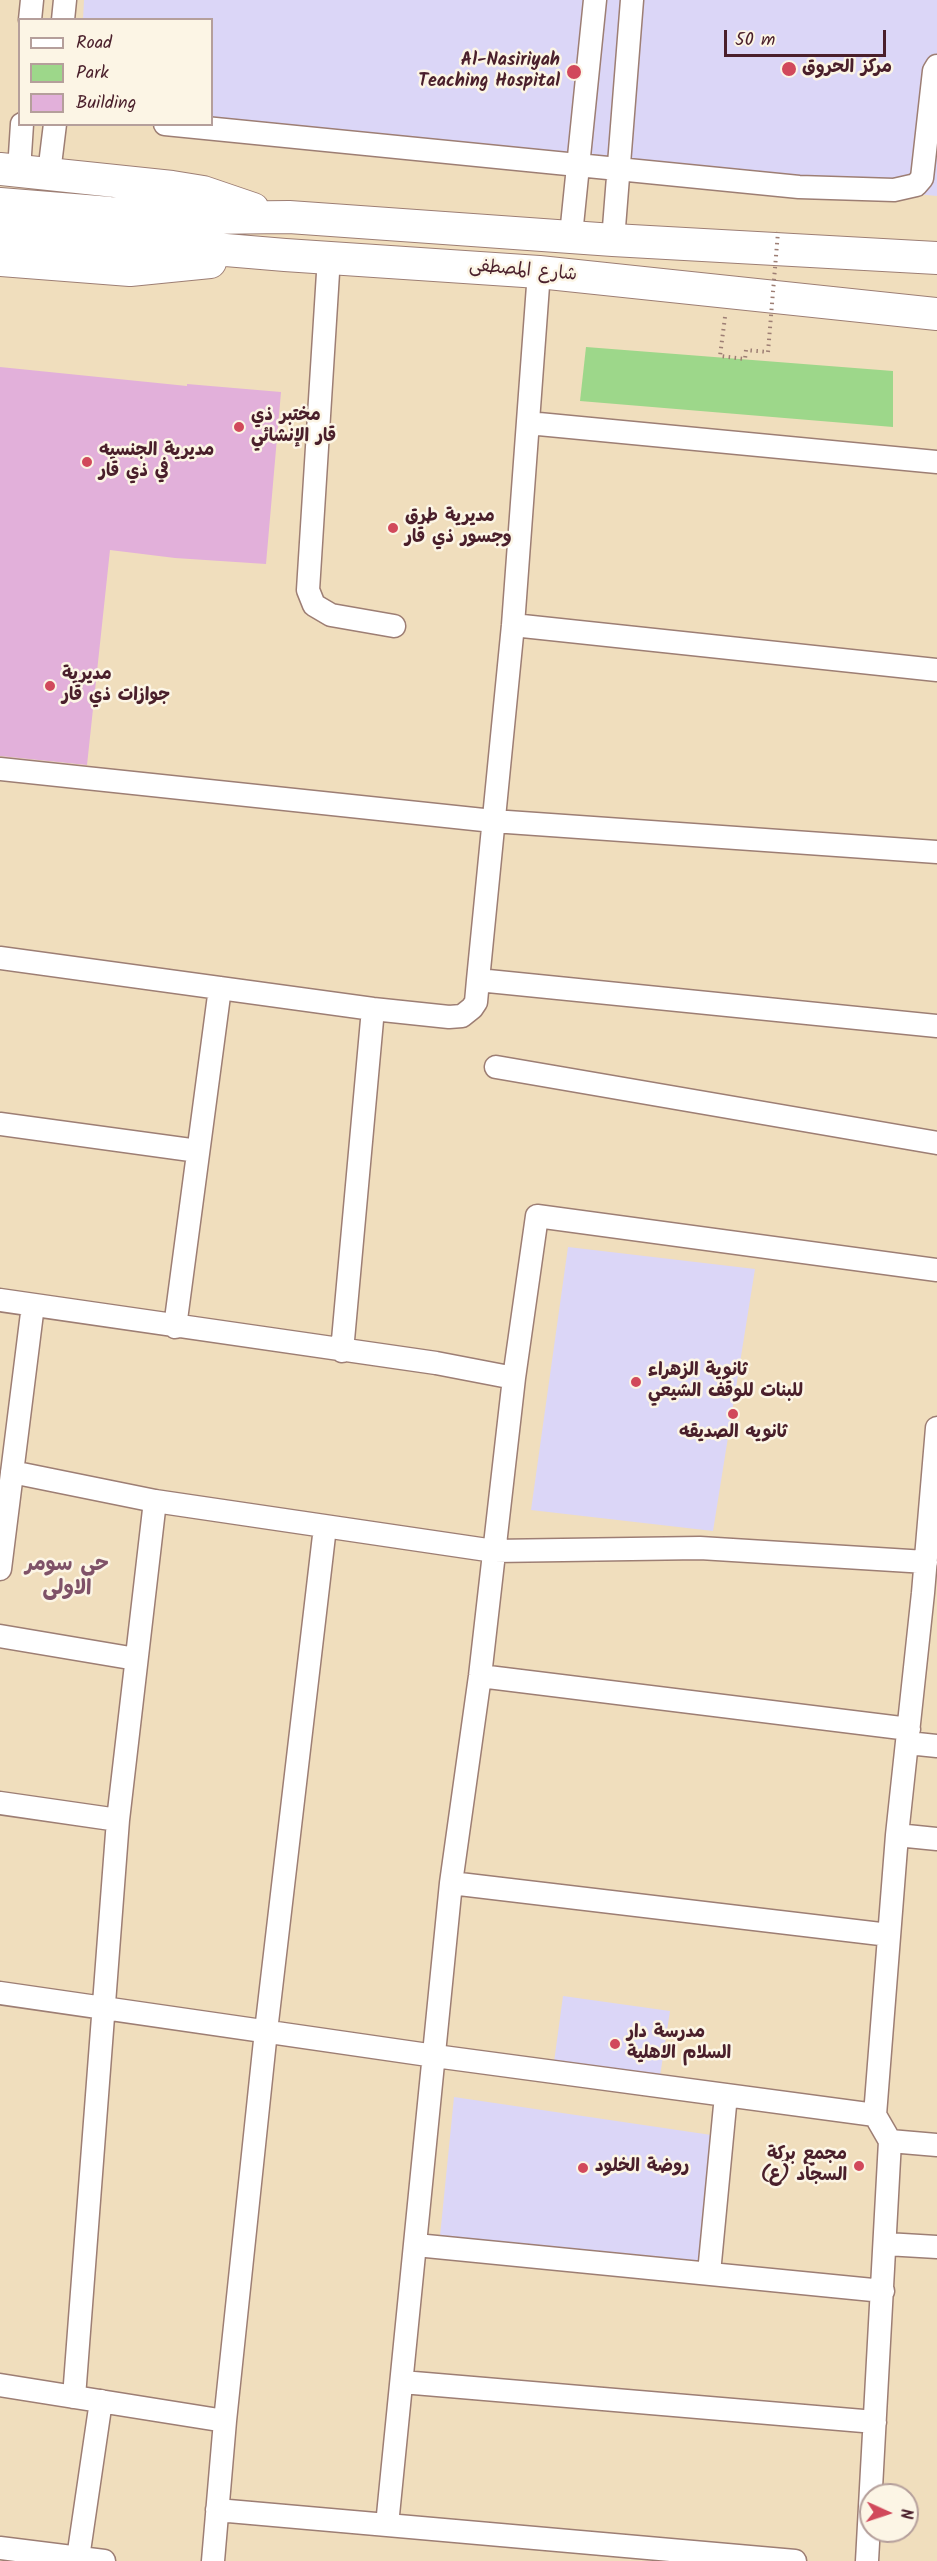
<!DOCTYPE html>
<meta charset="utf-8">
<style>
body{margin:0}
#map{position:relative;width:937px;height:2561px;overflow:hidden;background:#f0debd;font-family:Kalam,sans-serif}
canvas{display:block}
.legend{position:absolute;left:18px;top:18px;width:195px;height:108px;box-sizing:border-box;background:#fcf5e5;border:2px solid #b59f9b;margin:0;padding:8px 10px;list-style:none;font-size:18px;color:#4a1f2b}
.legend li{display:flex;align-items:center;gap:12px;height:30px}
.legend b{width:30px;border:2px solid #b59f9b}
.north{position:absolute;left:859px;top:2483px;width:60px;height:60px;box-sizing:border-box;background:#fcf5e5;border:2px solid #b59f9b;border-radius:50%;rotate:93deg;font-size:16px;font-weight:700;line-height:24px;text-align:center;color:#4a1f2b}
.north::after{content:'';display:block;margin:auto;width:21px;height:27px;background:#d1495b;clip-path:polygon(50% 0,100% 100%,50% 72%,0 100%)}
.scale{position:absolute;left:724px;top:30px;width:162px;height:27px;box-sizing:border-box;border:3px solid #4a1f2b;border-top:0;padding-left:8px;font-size:18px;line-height:21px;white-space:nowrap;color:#4a1f2b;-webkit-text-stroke:4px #fcf5e5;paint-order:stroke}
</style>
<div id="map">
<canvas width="937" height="2561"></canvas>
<ul class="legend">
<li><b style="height:8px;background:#fff"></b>Road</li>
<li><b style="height:16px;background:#9dd78a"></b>Park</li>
<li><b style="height:16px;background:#e2b0da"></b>Building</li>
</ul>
<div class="north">N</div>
<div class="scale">50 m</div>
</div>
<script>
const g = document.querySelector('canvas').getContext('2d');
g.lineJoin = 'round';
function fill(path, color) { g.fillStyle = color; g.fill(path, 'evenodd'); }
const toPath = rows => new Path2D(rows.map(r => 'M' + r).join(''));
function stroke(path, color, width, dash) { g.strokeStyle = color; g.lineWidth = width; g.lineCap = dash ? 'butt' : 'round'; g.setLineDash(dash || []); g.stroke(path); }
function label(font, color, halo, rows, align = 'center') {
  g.font = font + ' Kalam,"Playpen Sans Arabic",sans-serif'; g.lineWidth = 5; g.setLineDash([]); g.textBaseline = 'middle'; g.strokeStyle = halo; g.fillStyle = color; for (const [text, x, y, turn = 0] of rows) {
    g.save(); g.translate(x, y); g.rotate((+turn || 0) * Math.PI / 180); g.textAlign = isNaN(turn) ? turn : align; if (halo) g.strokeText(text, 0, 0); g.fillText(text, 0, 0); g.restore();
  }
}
const built = toPath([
 [84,0,937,0,937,196,180,125,212,124,212,20,83,20],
 [568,1247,755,1269,713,1531,531,1510],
 [563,1996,670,2011,660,2076,554,2062],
 [454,2097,718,2136,703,2261,440,2236]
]);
const green = toPath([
 [586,347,893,371,893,427,580,401]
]);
const building = toPath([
 [0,367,187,386,187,384,281,392,266,564,175,558,110,550,87,765,0,756]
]);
const path = toPath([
 [725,317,720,356,745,359,746,350,768,352]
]);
const minor = toPath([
 [30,20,32,0],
 [63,20,65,0],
 [165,124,799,187,894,190,916,185,922,178,934,71,937,66],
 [19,170,22,124],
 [49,173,55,124],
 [571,235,595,0],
 [613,240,632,0],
 [329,257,308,590,314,605,331,615,394,626],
 [528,423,937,462],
 [513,625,937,670],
 [0,769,493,821,937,852],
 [0,958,373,1009,449,1017,462,1016,472,1008,476,1002,478,980,513,625,539,272],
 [478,980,937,1026],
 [496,1067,937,1143],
 [0,1124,198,1151],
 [0,1300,436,1363,514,1378],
 [175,1327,220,988],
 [342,1351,373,1009],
 [937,1428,923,1593,897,1835,875,2115,890,2141,937,2145],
 [12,1472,155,1501,494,1551,700,1548,926,1562],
 [0,1569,33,1305],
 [0,1636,136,1659],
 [480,1676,909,1729],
 [908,1743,937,1746],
 [0,1803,118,1820],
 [897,1835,937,1839],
 [451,1883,889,1935],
 [0,1993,435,2056,875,2115],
 [886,2244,937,2247],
 [416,2245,883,2291],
 [709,2273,726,2095],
 [402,2382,875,2422],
 [0,2385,225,2421],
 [74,2397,118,1820,155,1501],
 [217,2510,795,2561],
 [387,2525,451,1883,480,1676,514,1378,537,1216,937,1270],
 [0,2548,104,2561],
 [78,2558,101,2401],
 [213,2561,225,2421,266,2031,325,1527],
 [867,2561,890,2141]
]);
const highway = toPath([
 [0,169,172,187,203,192,253,209],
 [0,204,110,213,198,218,289,217,613,240,937,258],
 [0,231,285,255,539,272,937,314],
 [0,260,130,270,210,262]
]);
const pathBridge = toPath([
 [768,352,778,232]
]);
const markers = [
 [789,69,8,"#d1495b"],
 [574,72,8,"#d1495b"],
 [239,427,6,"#d1495b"],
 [87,462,6,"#d1495b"],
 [393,528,6,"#d1495b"],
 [50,686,6,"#d1495b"],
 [636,1382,6,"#d1495b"],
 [733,1414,6,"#d1495b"],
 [615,2044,6,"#d1495b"],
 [859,2166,6,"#d1495b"],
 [583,2168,6,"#d1495b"]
];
const poiNames = [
 ["Al-Nasiriyah",560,62,"right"],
 ["Teaching Hospital",560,83,"right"],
 ["مركز الحروق",802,69],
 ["مختبر ذي",251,417],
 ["قار الإنشائي",251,438],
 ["مديرية الجنسيه",99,452],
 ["في ذي قار",99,473],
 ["مديرية طرق",405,518],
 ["وجسور ذي قار",405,539],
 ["مديرية",62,676],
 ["جوازات ذي قار",62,697],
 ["ثانوية الزهراء",648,1372],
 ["للبنات للوقف الشيعي",648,1393],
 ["ثانويه الصديقه",733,1434,"center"],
 ["مدرسة دار",627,2034],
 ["السلام الاهلية",627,2055],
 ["مجمع بركة",847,2156,"right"],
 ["السجاد (ع)",847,2177,"right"],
 ["روضة الخلود",595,2168]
];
const streetNames = [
 ["شارع المصطفى",523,272,5]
];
const quarterNames = [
 ["حي سومر",67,1566],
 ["الاولى",67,1590]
];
fill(built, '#dbd6f7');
fill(green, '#9dd78a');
fill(building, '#e2b0da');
stroke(minor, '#9d7e74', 25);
stroke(highway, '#9d7e74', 34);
stroke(path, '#9d7e74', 4, [1.5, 4.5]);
stroke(minor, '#fff', 22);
stroke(highway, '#fff', 32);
stroke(pathBridge, '#9d7e74', 4, [1.5, 4.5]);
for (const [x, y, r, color] of markers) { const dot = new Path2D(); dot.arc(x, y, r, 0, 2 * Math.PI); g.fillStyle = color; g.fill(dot); stroke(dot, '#fcf5e5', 2); }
label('bold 18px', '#4a1f2b', '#fcf5e5', poiNames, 'left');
label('18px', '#4a1f2b', '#fcf5e5', streetNames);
label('bold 21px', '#7f5268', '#fcf5e5', quarterNames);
</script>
